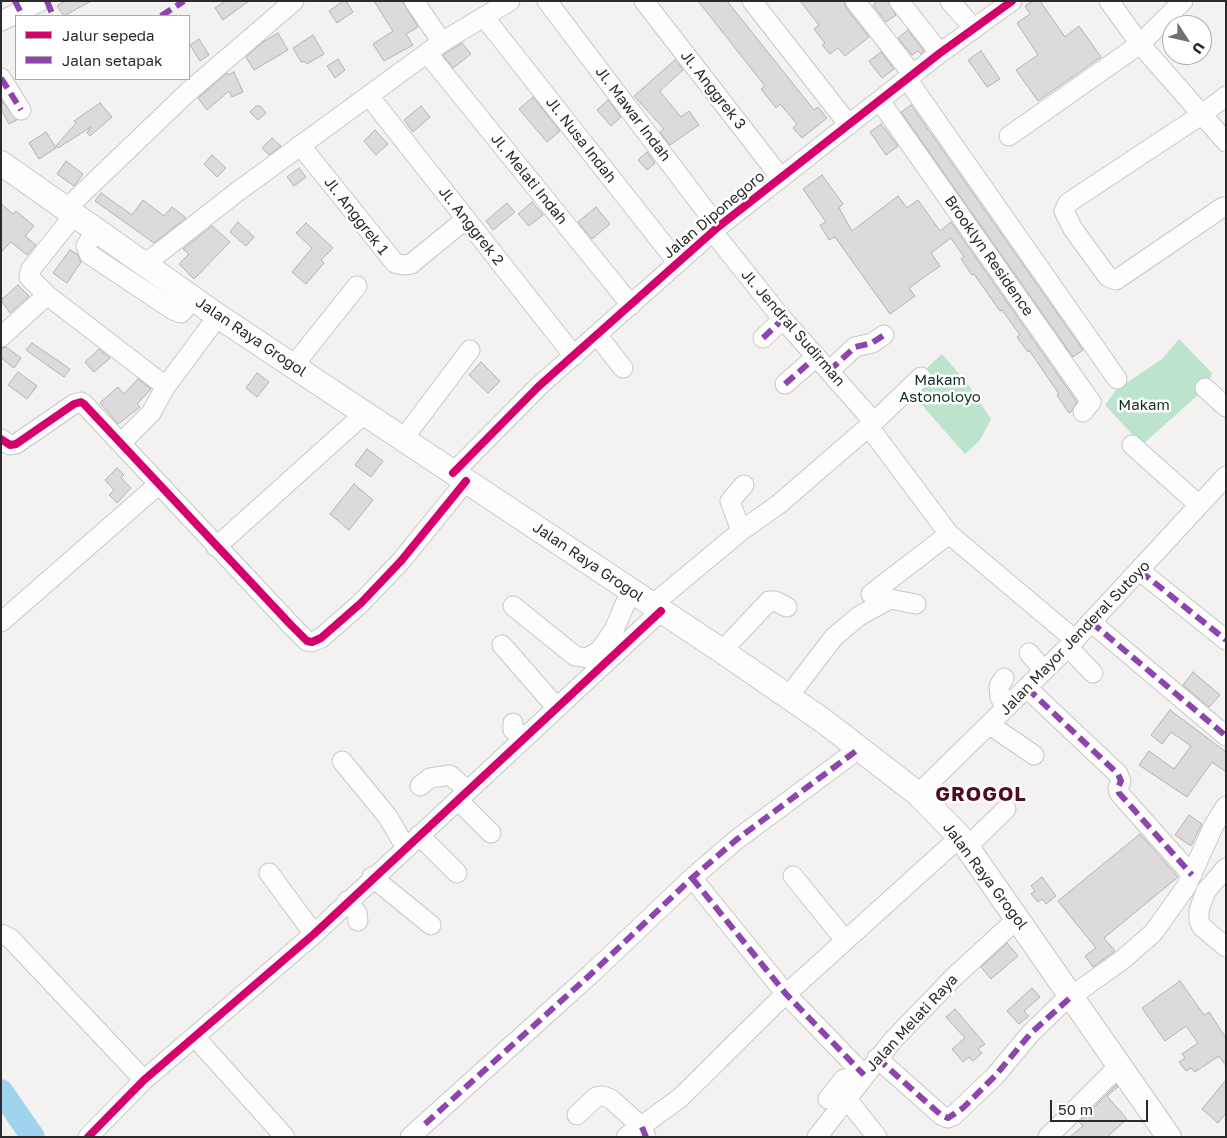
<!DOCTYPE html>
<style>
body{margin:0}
#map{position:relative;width:1227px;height:1138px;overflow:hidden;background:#f4f2f1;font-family:"Golos Text",sans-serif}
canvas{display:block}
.frame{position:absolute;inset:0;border:2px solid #2c2b2a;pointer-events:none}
.legend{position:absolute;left:15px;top:15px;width:175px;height:65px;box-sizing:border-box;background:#fff;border:1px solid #abaaaa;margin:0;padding:6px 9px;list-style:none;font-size:15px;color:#2c2b2a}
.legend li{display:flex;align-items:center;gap:10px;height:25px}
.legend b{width:25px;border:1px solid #abaaaa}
.north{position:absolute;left:1162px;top:15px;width:50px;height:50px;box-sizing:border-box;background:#fff;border:1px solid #abaaaa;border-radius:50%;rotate:125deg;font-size:14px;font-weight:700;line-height:20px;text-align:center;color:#2c2b2a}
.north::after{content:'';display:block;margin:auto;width:18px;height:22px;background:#727170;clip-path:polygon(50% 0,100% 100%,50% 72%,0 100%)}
.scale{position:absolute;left:1050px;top:1100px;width:98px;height:22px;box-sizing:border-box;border:2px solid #2c2b2a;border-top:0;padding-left:6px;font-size:15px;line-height:18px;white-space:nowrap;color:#2c2b2a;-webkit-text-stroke:4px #fff;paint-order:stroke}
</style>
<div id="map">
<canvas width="1227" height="1138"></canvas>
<div class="frame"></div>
<ul class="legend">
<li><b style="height:6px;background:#d6006c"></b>Jalur sepeda</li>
<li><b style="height:6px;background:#8e44ad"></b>Jalan setapak</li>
</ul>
<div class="north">U</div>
<div class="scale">50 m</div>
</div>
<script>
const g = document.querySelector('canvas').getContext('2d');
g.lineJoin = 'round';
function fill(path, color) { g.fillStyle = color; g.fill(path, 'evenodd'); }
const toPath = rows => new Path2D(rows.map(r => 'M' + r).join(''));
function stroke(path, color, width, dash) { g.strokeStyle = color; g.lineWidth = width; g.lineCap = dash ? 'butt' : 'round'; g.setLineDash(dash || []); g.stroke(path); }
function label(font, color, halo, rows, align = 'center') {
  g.font = font + ' "Golos Text",sans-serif'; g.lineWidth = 5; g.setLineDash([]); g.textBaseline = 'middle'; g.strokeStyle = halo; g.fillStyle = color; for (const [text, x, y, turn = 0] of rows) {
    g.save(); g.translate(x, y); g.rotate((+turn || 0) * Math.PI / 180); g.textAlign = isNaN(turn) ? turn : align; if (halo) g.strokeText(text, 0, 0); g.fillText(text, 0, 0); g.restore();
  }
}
const green = toPath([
 [1179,339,1212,373,1208,386,1142,445,1105,405,1116,390,1162,359],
 [942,354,967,383,991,419,980,440,965,454,906,387]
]);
const river = toPath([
 [1,1091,33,1137]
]);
const building = toPath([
 [65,1,91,1,64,16,57,6,65,1],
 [225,1,249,1,223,20,215,8,225,1],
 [343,1,346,1,353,12,337,23,329,11,343,1],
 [374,1,402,1,418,27,406,34,413,45,384,61,373,44,393,31,374,1],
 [698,1,727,1,814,110,818,107,827,118,802,138,793,128,797,124,780,104,776,108,761,89,765,86,698,1],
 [800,1,844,1,846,8,869,37,845,56,838,48,830,54,822,45,825,43,814,29,819,25,800,1],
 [877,1,888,1,896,15,886,22,873,5,877,1],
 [1033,1,1040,1,1065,37,1079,26,1101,57,1038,101,1016,70,1038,55,1017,23,1030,14,1025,6,1033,1],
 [908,30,924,51,921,54,918,51,912,55,898,38,908,30],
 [278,33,288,50,254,70,246,57,263,42,278,33],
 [313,35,324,54,307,64,304,61,301,62,293,48,313,35],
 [199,39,209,55,200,61,190,45,199,39],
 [462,43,471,54,453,68,443,55,462,43],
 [981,51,1000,79,987,87,968,60,981,51],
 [881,52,894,69,882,78,869,61,881,52],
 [338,59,345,70,335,78,327,66,338,59],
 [675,60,683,70,660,91,661,93,681,117,689,111,699,125,670,145,660,132,664,129,634,96,675,60],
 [234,72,243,92,232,97,229,91,207,110,198,98,227,73,228,75,234,72],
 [533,97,560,131,547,142,519,109,533,97],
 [608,100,621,117,611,126,597,110,608,100],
 [2,101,17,120,9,124,1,109,2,101],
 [100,103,112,117,90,136,87,133,91,127,58,148,56,146,76,123,74,121,100,103],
 [911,105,1083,350,1073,357,901,112,911,105],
 [256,106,260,106,266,113,258,120,250,112,256,106],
 [421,106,430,117,413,132,404,120,421,106],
 [881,124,898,146,886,155,870,132,881,124],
 [375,130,388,144,376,155,364,141,375,130],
 [46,132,56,148,39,159,29,143,46,132],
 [272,138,281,146,269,155,262,148,272,138],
 [647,152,655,163,647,170,638,160,647,152],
 [212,155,226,168,217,177,204,164,212,155],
 [66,161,83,174,74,186,57,174,66,161],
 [299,168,306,177,294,186,287,177,299,168],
 [822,175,843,204,839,208,852,231,898,196,907,208,918,200,940,231,951,222,1077,402,1072,411,1069,413,1057,395,1059,394,1029,350,1028,352,1017,337,1020,335,1002,310,1000,311,974,274,972,275,961,259,964,257,951,238,931,253,940,266,909,288,915,296,890,314,835,237,829,240,820,225,826,222,803,189,822,175],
 [101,193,132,215,143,200,164,216,172,207,186,218,154,243,95,201,101,193],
 [532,202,543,215,529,226,518,214,532,202],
 [507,203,515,212,493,230,486,221,507,203],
 [1,204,13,214,16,211,34,226,25,236,36,245,27,255,11,242,1,252,1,204],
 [596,207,610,224,592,239,578,222,596,207],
 [238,222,254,237,246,246,230,232,238,222],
 [306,223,333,248,321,260,324,263,306,284,292,272,312,248,296,233,306,223],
 [212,226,230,242,194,279,179,264,189,254,183,249,212,226],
 [70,250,77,254,81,262,67,283,53,273,70,250],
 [18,285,29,296,10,313,1,300,18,285],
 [32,343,70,369,64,377,26,350,32,343],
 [6,347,21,358,14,368,1,358,1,348,6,347],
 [99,349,110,358,94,372,85,362,99,349],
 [481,362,500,381,488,393,469,375,481,362],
 [18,372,37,386,27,399,8,385,18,372],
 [257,373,269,382,257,397,246,388,257,373],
 [138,379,151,389,137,404,140,407,118,424,100,403,118,387,124,394,138,379],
 [367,449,383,461,371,477,355,465,367,449],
 [117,468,124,475,121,478,131,488,117,503,109,495,114,490,105,480,117,468],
 [354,484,373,500,349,530,330,514,354,484],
 [1193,672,1220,695,1209,707,1183,685,1193,672],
 [1170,710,1226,752,1226,772,1212,762,1187,797,1139,765,1149,751,1174,769,1191,746,1171,732,1162,744,1151,735,1170,710],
 [1189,815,1202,824,1191,846,1175,835,1189,815],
 [1140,834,1178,877,1104,938,1115,951,1093,967,1085,956,1096,948,1058,901,1140,834],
 [1042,877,1056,896,1046,904,1042,899,1038,902,1031,894,1035,891,1031,886,1042,877],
 [1007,943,1018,956,991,979,981,967,1007,943],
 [1180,981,1204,1015,1209,1012,1226,1038,1226,1066,1219,1056,1195,1072,1191,1068,1186,1071,1179,1062,1185,1058,1182,1054,1198,1043,1186,1026,1165,1041,1142,1008,1180,981],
 [1032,988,1040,997,1024,1011,1029,1016,1019,1024,1007,1011,1032,988],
 [955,1009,985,1044,978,1049,982,1053,973,1061,969,1057,963,1062,952,1049,965,1038,946,1017,955,1009],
 [1226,1080,1226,1113,1218,1123,1202,1109,1226,1080],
 [1116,1085,1118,1087,1107,1096,1127,1119,1107,1137,1070,1137,1083,1126,1079,1122,1116,1085]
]);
const minor = toPath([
 [414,1,442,42],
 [547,1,718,227],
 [644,1,781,178],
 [752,1,849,125],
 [855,1,913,75],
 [899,1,940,53],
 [950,1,974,29],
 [1109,1,1140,44,1226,142],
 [484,17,678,263],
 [1,21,41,1],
 [427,53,631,305],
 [1,78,21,110],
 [907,79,1117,379],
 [369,96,574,356],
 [880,101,1091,402,1083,412],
 [1009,136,1140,44,1183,1],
 [300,145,395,263,403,265,411,264,466,219],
 [1223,207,1116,280,1108,277,1073,229,1064,211,1068,203,1201,115,1226,96],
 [67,208,188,92,294,1],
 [75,214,31,269,29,277,47,295,160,382,166,386,218,316],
 [96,229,86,246,89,254,173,310,181,313,194,299],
 [713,232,780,316,874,422],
 [145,264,237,192,442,42,510,1],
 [597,335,623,368],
 [1,337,47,295],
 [763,338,783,319],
 [294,365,357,286],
 [829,371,855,347,872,343,884,335],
 [785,384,816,357],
 [1205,388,1226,407],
 [869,427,949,534,1074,639],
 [1,439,10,445,16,444,74,404,81,402,84,404,290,624,307,641,312,642,321,638,361,603,401,561,466,481],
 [403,439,470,350],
 [121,443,151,413,166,386],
 [1132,445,1199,505],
 [453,473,539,386,718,227,940,53,1012,1],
 [741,531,730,501,744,485],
 [216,547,364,414],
 [1140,571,1226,640],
 [871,594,949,534],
 [652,605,741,531,779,504,874,422,921,377],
 [513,606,575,656,587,658,600,650,614,630,631,590],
 [1,622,159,484],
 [1091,622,1226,736],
 [502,645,557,708],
 [1068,647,1093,673],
 [722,651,769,601,775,601,787,607],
 [1029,653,1044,671],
 [1004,678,999,686,1000,697,1006,708],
 [1027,688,1118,774,1121,781,1118,788,1119,793,1192,875],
 [788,697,834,637,859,616,890,599,916,604],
 [513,723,513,730,525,738],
 [990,725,1034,755],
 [342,761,388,817,406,848],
 [420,786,430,778,450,775,468,791],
 [918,794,1068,647,1226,476],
 [458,800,491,833],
 [419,835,457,873],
 [967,847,1006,809],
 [1226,868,1206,891,1199,910,1199,921,1202,927,1226,947],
 [269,873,314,934],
 [793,876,845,940],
 [372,877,431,925],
 [692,878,786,994,864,1075],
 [347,901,357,913,358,921],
 [1,934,10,938,144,1080],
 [195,1037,285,1137],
 [877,1058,941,1115,948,1118,953,1116,995,1076,1031,1033,1062,1003,1122,960,1153,933,1186,887,1214,825,1226,806],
 [846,1098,877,1137],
 [828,1099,844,1079,858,1082],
 [577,1115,596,1097,603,1096,611,1099,642,1127,646,1137],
 [88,1137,144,1080,314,934,661,611],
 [410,1137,591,974,692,878,736,840,860,748],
 [626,1137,680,1098,774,1005,960,837],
 [817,1137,893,1040,954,977,1018,918],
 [1048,1137,1119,1066]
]);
const major = toPath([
 [1,163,218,316,722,651,825,722,918,794,960,837,1169,1137]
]);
const quiet = toPath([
 [15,1,20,11],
 [47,1,53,16],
 [161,16,184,1],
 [1,78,21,110],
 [763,338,783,319],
 [829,371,855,347,872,343,884,335],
 [785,384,816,357],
 [1140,571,1226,640],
 [1091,622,1226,736],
 [1027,688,1118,774,1121,781,1118,788,1119,793,1192,875],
 [692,878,786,994,864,1075],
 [877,1058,941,1115,948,1118,963,1108,995,1076,1031,1033,1072,996],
 [425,1124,591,974,692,878,736,840,860,748],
 [642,1127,646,1137]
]);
const cycleway = toPath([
 [1,439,10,445,16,444,74,404,81,402,84,404,290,624,307,641,312,642,321,638,361,603,401,561,466,481],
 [453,473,539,386,718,227,940,53,1012,1],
 [88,1137,144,1080,314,934,661,611]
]);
const streetNames = [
 ["Jl. Anggrek 3",713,90,52],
 ["Jl. Mawar Indah",633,114,53],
 ["Jl. Nusa Indah",581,140,52],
 ["Jl. Melati Indah",529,179,51],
 ["Jalan Diponegoro",714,215,-40],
 ["Jl. Anggrek 1",356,216,52],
 ["Jl. Anggrek 2",471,226,52],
 ["Brooklyn Residence",989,256,55],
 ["Jl. Jendral Sudirman",793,328,49],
 ["Jalan Raya Grogol",251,337,34],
 ["Jalan Raya Grogol",588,562,34],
 ["Jalan Mayor Jenderal Sutoyo",1075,638,-46],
 ["Jalan Raya Grogol",985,876,53],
 ["Jalan Melati Raya",912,1023,-47]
];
const parkNames = [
 ["Makam",940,380],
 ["Astonoloyo",940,397],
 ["Makam",1144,405]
];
const districtNames = [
 ["GROGOL",981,795]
];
fill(green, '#bce3cc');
stroke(river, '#a0d4ee', 24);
fill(building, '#dcdada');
stroke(building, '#b3b2b1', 1);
stroke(minor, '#c9c7c6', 21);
stroke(major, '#c9c7c6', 26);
stroke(minor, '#fdfdfd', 19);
stroke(major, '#fdfdfd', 24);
stroke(quiet, '#8e44ad', 6, [12, 6]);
stroke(cycleway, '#d6006c', 8);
label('15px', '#2c2b2a', '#fff', streetNames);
label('15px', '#113120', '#fff', parkNames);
g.letterSpacing = '1px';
label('bold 20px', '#510c21', '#fff', districtNames);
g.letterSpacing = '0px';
</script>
